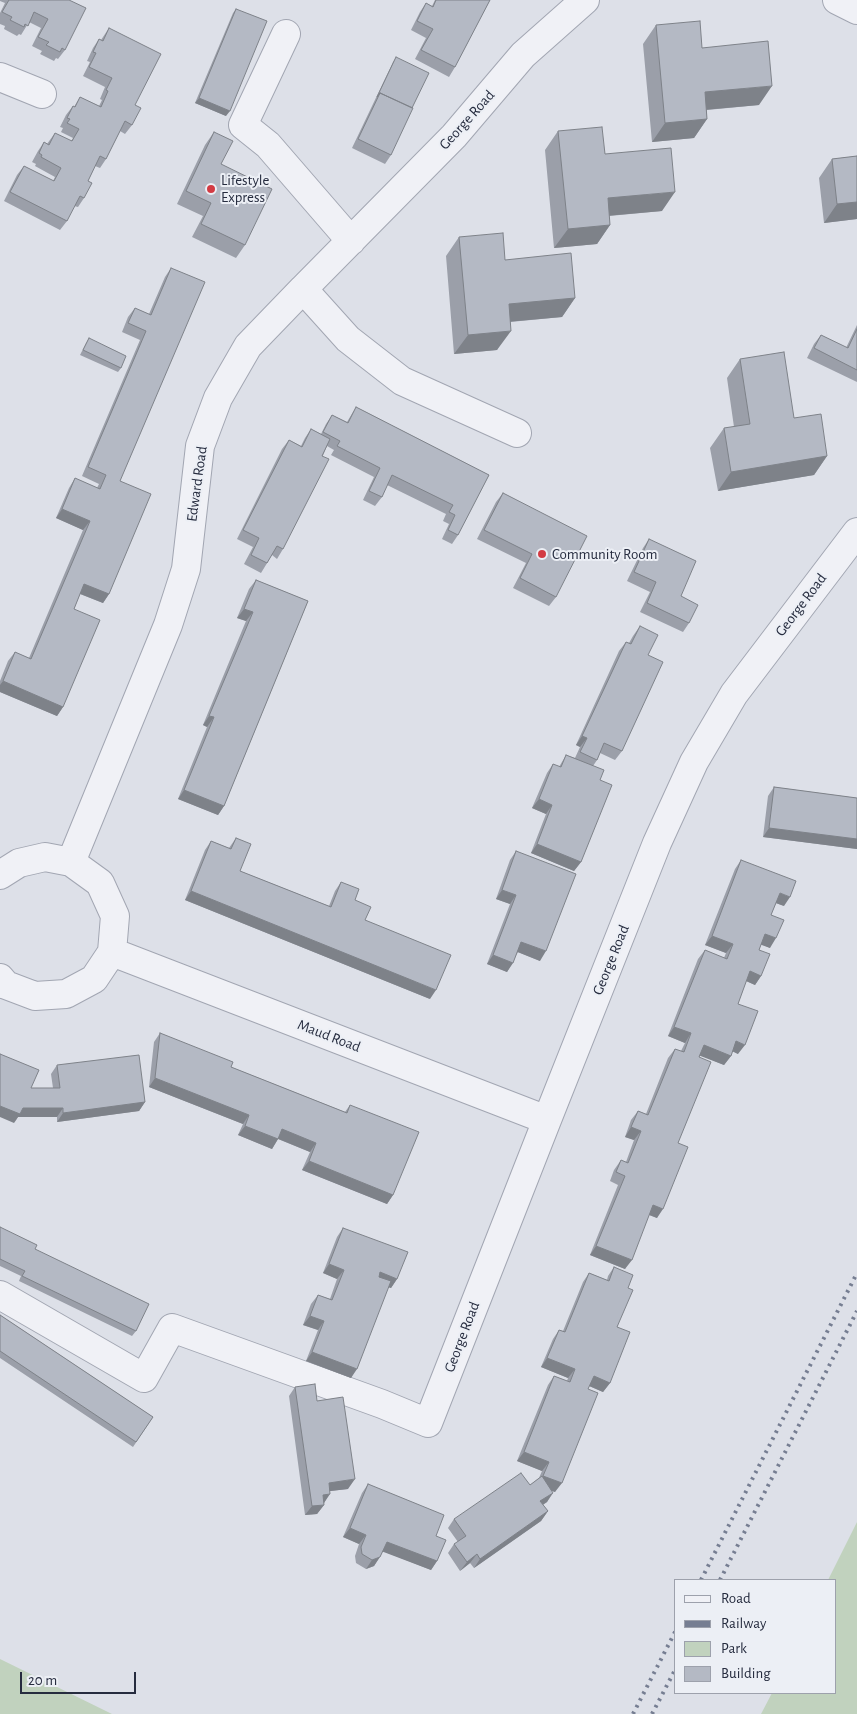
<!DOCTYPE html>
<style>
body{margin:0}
#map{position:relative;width:857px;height:1714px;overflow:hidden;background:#dde0e8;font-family:"Alegreya Sans",sans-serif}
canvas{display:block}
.legend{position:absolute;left:674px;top:1579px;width:162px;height:115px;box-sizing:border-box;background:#eceff5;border:1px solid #9da1ac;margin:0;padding:6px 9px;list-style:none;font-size:15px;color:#262c3f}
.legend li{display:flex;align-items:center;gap:10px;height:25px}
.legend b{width:25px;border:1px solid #9da1ac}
.scale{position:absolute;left:20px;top:1672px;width:116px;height:22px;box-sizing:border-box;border:2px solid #262c3f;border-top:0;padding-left:6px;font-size:15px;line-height:18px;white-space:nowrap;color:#262c3f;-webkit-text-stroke:4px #eceff5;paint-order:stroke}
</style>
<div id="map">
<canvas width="857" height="1714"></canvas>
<ul class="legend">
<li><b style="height:6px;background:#f0f1f6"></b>Road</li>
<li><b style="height:6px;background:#767e92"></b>Railway</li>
<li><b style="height:14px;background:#c1d2be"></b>Park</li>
<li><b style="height:14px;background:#b4b9c4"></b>Building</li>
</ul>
<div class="scale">20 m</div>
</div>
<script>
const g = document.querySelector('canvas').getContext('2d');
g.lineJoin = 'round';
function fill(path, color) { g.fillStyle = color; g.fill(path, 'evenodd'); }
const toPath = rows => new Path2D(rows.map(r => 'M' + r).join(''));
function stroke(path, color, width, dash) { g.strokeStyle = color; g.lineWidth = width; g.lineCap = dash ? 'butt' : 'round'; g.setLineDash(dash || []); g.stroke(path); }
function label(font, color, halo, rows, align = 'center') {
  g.font = font + ' "Alegreya Sans",sans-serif'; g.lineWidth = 4; g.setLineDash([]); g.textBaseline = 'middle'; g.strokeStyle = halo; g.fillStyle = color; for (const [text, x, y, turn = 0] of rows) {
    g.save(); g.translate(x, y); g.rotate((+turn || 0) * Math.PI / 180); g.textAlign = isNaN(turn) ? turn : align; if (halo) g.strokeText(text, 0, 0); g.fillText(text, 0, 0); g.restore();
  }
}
const green = toPath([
 [857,1522,857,1714,761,1714,772,1693,836,1693,836,1580,828,1580],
 [0,1659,112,1714,0,1714]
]);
const minor = toPath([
 [837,0,857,10],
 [286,34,243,125,268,145,351,241],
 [0,77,42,94],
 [303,289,454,136,523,55,585,0],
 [71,862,168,625,186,569,200,446,218,398,248,346,303,289,348,339,402,381,517,433],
 [0,875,19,863,45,857,71,862,100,883,115,916,112,952,94,979,66,994,35,996,6,985,0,978],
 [112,952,547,1120],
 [0,1295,144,1378,172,1328,382,1404,428,1423,547,1120,657,843,694,762,734,694,857,532]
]);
const rail = toPath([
 [701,1580,857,1273],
 [720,1580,857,1311],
 [633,1714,676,1630],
 [652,1714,676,1668]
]);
const wall = toPath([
 [0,0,69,0,65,50,58,59,56,58,54,61,40,54,42,51,32,46,41,28,29,22,21,35,19,34,17,36,4,29,5,26,0,24,0,13,5,3,0,1],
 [435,0,490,0,455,67,449,77,415,59,426,38,411,30,420,12,426,3,432,6],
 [236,9,226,116,195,103,233,13],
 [656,25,702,48,759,105,707,110,707,119,694,138,652,142,643,44],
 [109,28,135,105,132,125,125,134,120,131,106,159,100,168,95,166,88,181,84,198,78,207,74,206,67,221,60,230,4,201,17,175,24,166,53,181,55,177,35,166,36,164,32,162,38,151,44,142,47,144,55,133,71,141,73,138,61,132,63,128,60,127,66,115,73,106,74,107,80,97,99,106,102,100,100,99,105,87,83,76,90,62,87,61,93,48,99,39,101,40],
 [396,57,391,155,385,164,352,148,393,62],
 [558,131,605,154,662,211,609,216,610,225,597,244,554,248,545,150],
 [214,132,221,164,245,245,236,258,192,237,203,216,177,204,205,145],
 [857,156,857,219,824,223,819,178,832,159],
 [459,237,505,260,575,298,562,317,510,322,497,350,454,354,446,256],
 [171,268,120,481,109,594,103,603,80,594,74,609,63,707,57,716,0,692,0,681,8,661,15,652,29,658,83,530,56,518,69,488,75,478,97,488,99,484,82,476,140,340,122,332,128,317,135,308,149,314,165,277],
 [857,325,857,382,807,358,814,344,821,335,846,348],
 [89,338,121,368,118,372,80,355,86,343],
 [740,359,794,418,827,456,814,475,718,491,710,448,724,428,734,427,727,378],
 [356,407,489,475,458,535,452,544,442,539,449,524,443,521,446,514,387,485,382,497,375,506,363,500,374,477,331,455,334,450,327,446,283,549,277,559,272,555,261,573,244,564,253,547,237,539,282,449,289,440,301,446,305,438,311,429,321,434,326,424,332,415,347,422],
 [503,493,556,597,549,606,513,588,526,563,477,539,496,502],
 [649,539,681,596,689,623,683,632,640,612,650,592,627,581,643,548],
 [256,580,308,601,224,806,218,815,178,799,207,727,203,725,246,621,237,618,249,589],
 [640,626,648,655,622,751,615,760,600,753,597,760,593,766,600,780,581,862,574,871,531,853,546,814,532,808,547,773,553,764,559,767,566,755,575,758,580,747,576,745,619,651,626,642,629,643,633,636],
 [774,787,857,798,857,849,763,837,768,796],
 [236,838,240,871,329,906,335,891,341,882,355,900,365,920,430,999,185,900,205,850,211,841,229,848],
 [516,851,540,961,518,952,507,972,487,964,510,904,496,899,510,860],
 [741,860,784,906,776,903,771,915,770,948,761,944,759,950,761,976,755,985,746,981,738,1004,738,1054,732,1051,731,1056,724,1065,700,1055,678,1143,657,1218,649,1215,625,1269,590,1255,618,1185,610,1181,614,1170,621,1160,626,1162,634,1140,625,1137,631,1120,638,1111,646,1114,668,1058,675,1049,681,1051,685,1043,668,1036,698,959,705,950,724,958,726,953,705,945,735,869],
 [160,1033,231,1067,345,1112,350,1105,393,1195,387,1204,302,1170,310,1152,278,1139,272,1149,238,1135,243,1124,149,1087,154,1042],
 [57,1065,145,1102,139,1111,57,1122,57,1117,18,1117,14,1123,31,1088,53,1088,51,1074],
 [0,1227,35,1249,136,1331,132,1336,19,1281,21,1276,0,1266],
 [343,1228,397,1279,391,1288,388,1287,351,1378,306,1361,318,1330,303,1325,311,1304,318,1295,330,1299,337,1279,323,1273,337,1237],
 [614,1267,628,1288,617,1327,610,1383,603,1392,589,1386,555,1492,552,1491,547,1502,543,1505,548,1511,541,1521,474,1568,470,1563,460,1571,448,1553,454,1544,458,1542,448,1528,454,1519,530,1485,539,1478,542,1471,517,1461,548,1385,554,1376,567,1381,568,1378,541,1367,553,1339,559,1330,563,1331,583,1282,589,1273,607,1280,608,1276],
 [0,1315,153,1417,133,1447,0,1358],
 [295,1387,317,1401,348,1489,330,1491,324,1503,324,1505,317,1514,305,1515,289,1396],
 [368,1484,436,1536,437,1561,431,1570,383,1551,374,1566,366,1569,356,1563,355,1556,359,1544,343,1537,362,1493]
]);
const shadedWall = toPath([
 [772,86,759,105,692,111,705,92],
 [199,98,230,111,226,116,195,103],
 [707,119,694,138,652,142,665,123],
 [675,192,662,211,594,217,608,198],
 [857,202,857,219,824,223,837,204],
 [610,225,597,244,554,248,568,229],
 [575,298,562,317,495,323,509,304],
 [511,331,497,350,454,354,468,335],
 [827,456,814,475,718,491,731,472],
 [62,509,90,521,83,530,56,518],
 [84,584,109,594,103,603,78,593],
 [244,609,253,612,246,621,237,618],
 [3,681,63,707,57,716,0,692,0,685],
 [209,716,214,717,207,727,203,725],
 [582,736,587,738,580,747,576,745],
 [184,790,224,806,218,815,178,799],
 [539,799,552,805,546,814,532,808],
 [769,828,857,839,857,849,763,837],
 [537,844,581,862,574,871,531,853],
 [502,890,516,895,510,904,496,899],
 [191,891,436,990,430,999,185,900],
 [780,893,790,897,784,906,773,902],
 [765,934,776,938,770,948,759,944],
 [712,936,733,944,726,953,705,945],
 [521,942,546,951,540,961,515,951],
 [493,955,513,963,507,972,487,964],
 [750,971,761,976,755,985,744,980],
 [674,1027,691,1033,685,1043,668,1036],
 [736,1041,745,1045,738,1054,730,1050],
 [704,1045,731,1056,724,1065,698,1055],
 [155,1078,249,1115,243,1124,149,1087],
 [145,1102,139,1111,57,1122,63,1113],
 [0,1106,23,1108,63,1108,57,1117,18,1117,14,1123,0,1117],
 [245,1126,278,1139,272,1149,238,1135],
 [631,1127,641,1131,634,1140,625,1137],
 [282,1129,316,1143,310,1152,276,1138],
 [309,1161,393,1195,387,1204,302,1170],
 [653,1205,663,1209,657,1218,647,1214],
 [596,1246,632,1260,625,1269,590,1255],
 [329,1264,344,1270,337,1279,323,1273],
 [380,1272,397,1279,391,1288,374,1282],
 [310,1316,324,1321,318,1330,303,1325],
 [312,1352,357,1369,351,1378,306,1361],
 [547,1358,575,1369,568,1378,541,1367],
 [594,1376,610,1383,603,1392,587,1385],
 [524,1452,549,1462,542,1471,517,1461],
 [543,1476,562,1483,555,1492,537,1485],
 [355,1479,348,1489,322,1492,329,1483],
 [553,1493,547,1502,534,1510,540,1501],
 [330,1494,324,1503,316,1504,323,1495],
 [324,1505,317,1514,305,1515,312,1506],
 [548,1511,541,1521,474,1568,480,1559],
 [350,1528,366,1535,359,1544,343,1537],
 [387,1542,437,1561,431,1570,381,1551],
 [477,1554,470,1563,460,1571,467,1562],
 [380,1557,374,1566,366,1569,372,1560]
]);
const building = toPath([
 [9,0,69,0,86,8,65,50,62,48,60,52,46,45,49,42,38,37,48,19,34,12,28,26,25,24,24,27,10,20,12,17,2,12,9,0],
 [436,0,490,0,455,67,421,50,433,29,417,21,426,3,433,7,436,0],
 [236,9,267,21,230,111,199,98,236,9],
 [700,21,702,48,768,41,772,86,705,92,707,119,665,123,656,25,700,21],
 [109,28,161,54,135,105,141,108,132,125,125,121,106,159,100,156,88,181,92,183,84,198,80,196,67,221,10,192,24,166,54,181,61,168,41,157,42,155,39,153,44,142,49,145,55,133,72,141,79,129,67,123,70,119,67,118,73,106,75,107,80,97,101,107,108,91,106,90,112,78,89,67,96,53,93,52,99,39,103,41,109,28],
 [396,57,429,73,412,108,380,93,377,97,396,57],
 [380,93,413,108,391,155,358,139,380,93],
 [602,127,605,154,671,148,675,192,608,198,610,225,568,229,558,131,602,127],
 [214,132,233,141,221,164,272,189,245,245,201,224,211,203,186,191,214,132],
 [857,156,857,202,837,204,832,159,857,156],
 [503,233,505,260,571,253,575,298,509,304,511,331,468,335,459,237,503,233],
 [171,268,205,282,120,481,151,494,109,594,84,584,74,609,100,620,63,707,3,681,15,652,31,659,90,521,62,509,75,478,100,489,106,475,88,467,146,331,128,323,135,308,151,315,171,268],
 [857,329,857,370,814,348,821,335,848,348,857,329],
 [89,338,126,356,121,368,83,350,89,338],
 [784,352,794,418,821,414,827,456,731,472,724,428,750,424,740,359,784,352],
 [356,407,489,475,458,535,448,530,455,515,449,512,453,505,392,475,382,497,369,491,380,468,337,446,340,441,323,432,332,415,348,423,356,407],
 [311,429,330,439,322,456,329,459,283,549,277,546,267,563,251,555,259,538,243,530,289,440,302,447,311,429],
 [503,493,587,536,556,597,520,578,532,554,484,530,503,493],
 [649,539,696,561,681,596,698,605,689,623,647,603,656,582,634,572,649,539],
 [256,580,308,601,224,806,184,790,214,717,209,716,253,612,244,609,256,580],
 [640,626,658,635,648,655,663,662,622,751,604,743,597,760,580,752,587,738,582,736,626,642,631,644,640,626],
 [566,755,604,770,600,780,612,785,581,862,537,844,552,805,539,799,553,764,561,767,566,755],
 [774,787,857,798,857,839,769,828,774,787],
 [236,838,251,844,240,871,331,907,341,882,359,889,355,900,371,907,365,920,451,955,436,990,191,891,211,841,231,849,236,838],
 [516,851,576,874,546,951,521,942,513,963,493,955,516,895,502,890,516,851],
 [741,860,796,881,790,897,780,893,771,915,784,920,776,938,765,934,759,950,770,954,761,976,750,971,738,1004,758,1011,745,1045,736,1041,731,1056,704,1045,699,1057,711,1062,678,1143,688,1147,663,1209,653,1205,632,1260,596,1246,625,1176,616,1172,621,1160,628,1163,641,1131,631,1127,638,1111,648,1115,675,1049,684,1052,691,1033,674,1027,705,950,727,959,733,944,712,936,741,860],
 [160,1033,233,1062,231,1067,347,1113,350,1105,419,1132,393,1195,309,1161,316,1143,282,1129,278,1139,245,1126,249,1115,155,1078,160,1033],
 [0,1054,39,1070,31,1088,60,1088,57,1065,139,1055,145,1102,63,1113,63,1108,23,1108,20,1114,0,1106,0,1054],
 [0,1227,37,1245,35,1249,149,1304,136,1331,22,1276,25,1271,0,1259,0,1227],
 [343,1228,408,1252,397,1279,380,1272,379,1277,391,1281,357,1369,312,1352,324,1321,310,1316,318,1295,332,1300,344,1270,329,1264,343,1228],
 [614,1267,633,1275,628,1288,633,1290,617,1327,630,1332,610,1383,594,1376,588,1389,598,1393,562,1483,543,1476,549,1462,524,1452,554,1376,570,1382,575,1369,547,1358,559,1330,565,1332,589,1273,609,1281,614,1267],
 [0,1315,153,1417,136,1442,0,1351,0,1315],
 [315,1384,317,1401,343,1397,355,1479,329,1483,330,1494,323,1495,324,1505,312,1506,295,1387,315,1384],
 [521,1473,530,1485,542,1476,553,1493,540,1501,548,1511,480,1559,477,1554,467,1562,454,1544,466,1536,454,1519,521,1473],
 [368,1484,444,1515,436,1536,446,1540,437,1561,387,1542,380,1557,372,1560,362,1554,361,1547,366,1535,350,1528,368,1484]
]);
const markers = [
 [211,189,5,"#d33b43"],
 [542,554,5,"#d33b43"]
];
const streetNames = [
 ["George Road",467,120,-48],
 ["Edward Road",197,484,-82],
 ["George Road",801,605,-53],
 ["George Road",611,960,-68],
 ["Maud Road",329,1036,21],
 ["George Road",462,1337,-69]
];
const poiNames = [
 ["Lifestyle",221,180],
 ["Express",221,197],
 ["Community Room",552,554]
];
fill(green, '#c1d2be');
stroke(minor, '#a2a6b2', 30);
stroke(minor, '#f0f1f6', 28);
stroke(rail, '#767e92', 4, [2.5, 5]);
fill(wall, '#9b9fa9');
fill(shadedWall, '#7e8289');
fill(building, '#b4b9c4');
stroke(building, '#7e8289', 1);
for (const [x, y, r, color] of markers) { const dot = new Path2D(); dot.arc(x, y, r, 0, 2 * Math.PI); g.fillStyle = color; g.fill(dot); stroke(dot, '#eceff5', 2); }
label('15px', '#262c3f', '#eceff5', streetNames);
label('15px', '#262c3f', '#eceff5', poiNames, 'left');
</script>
